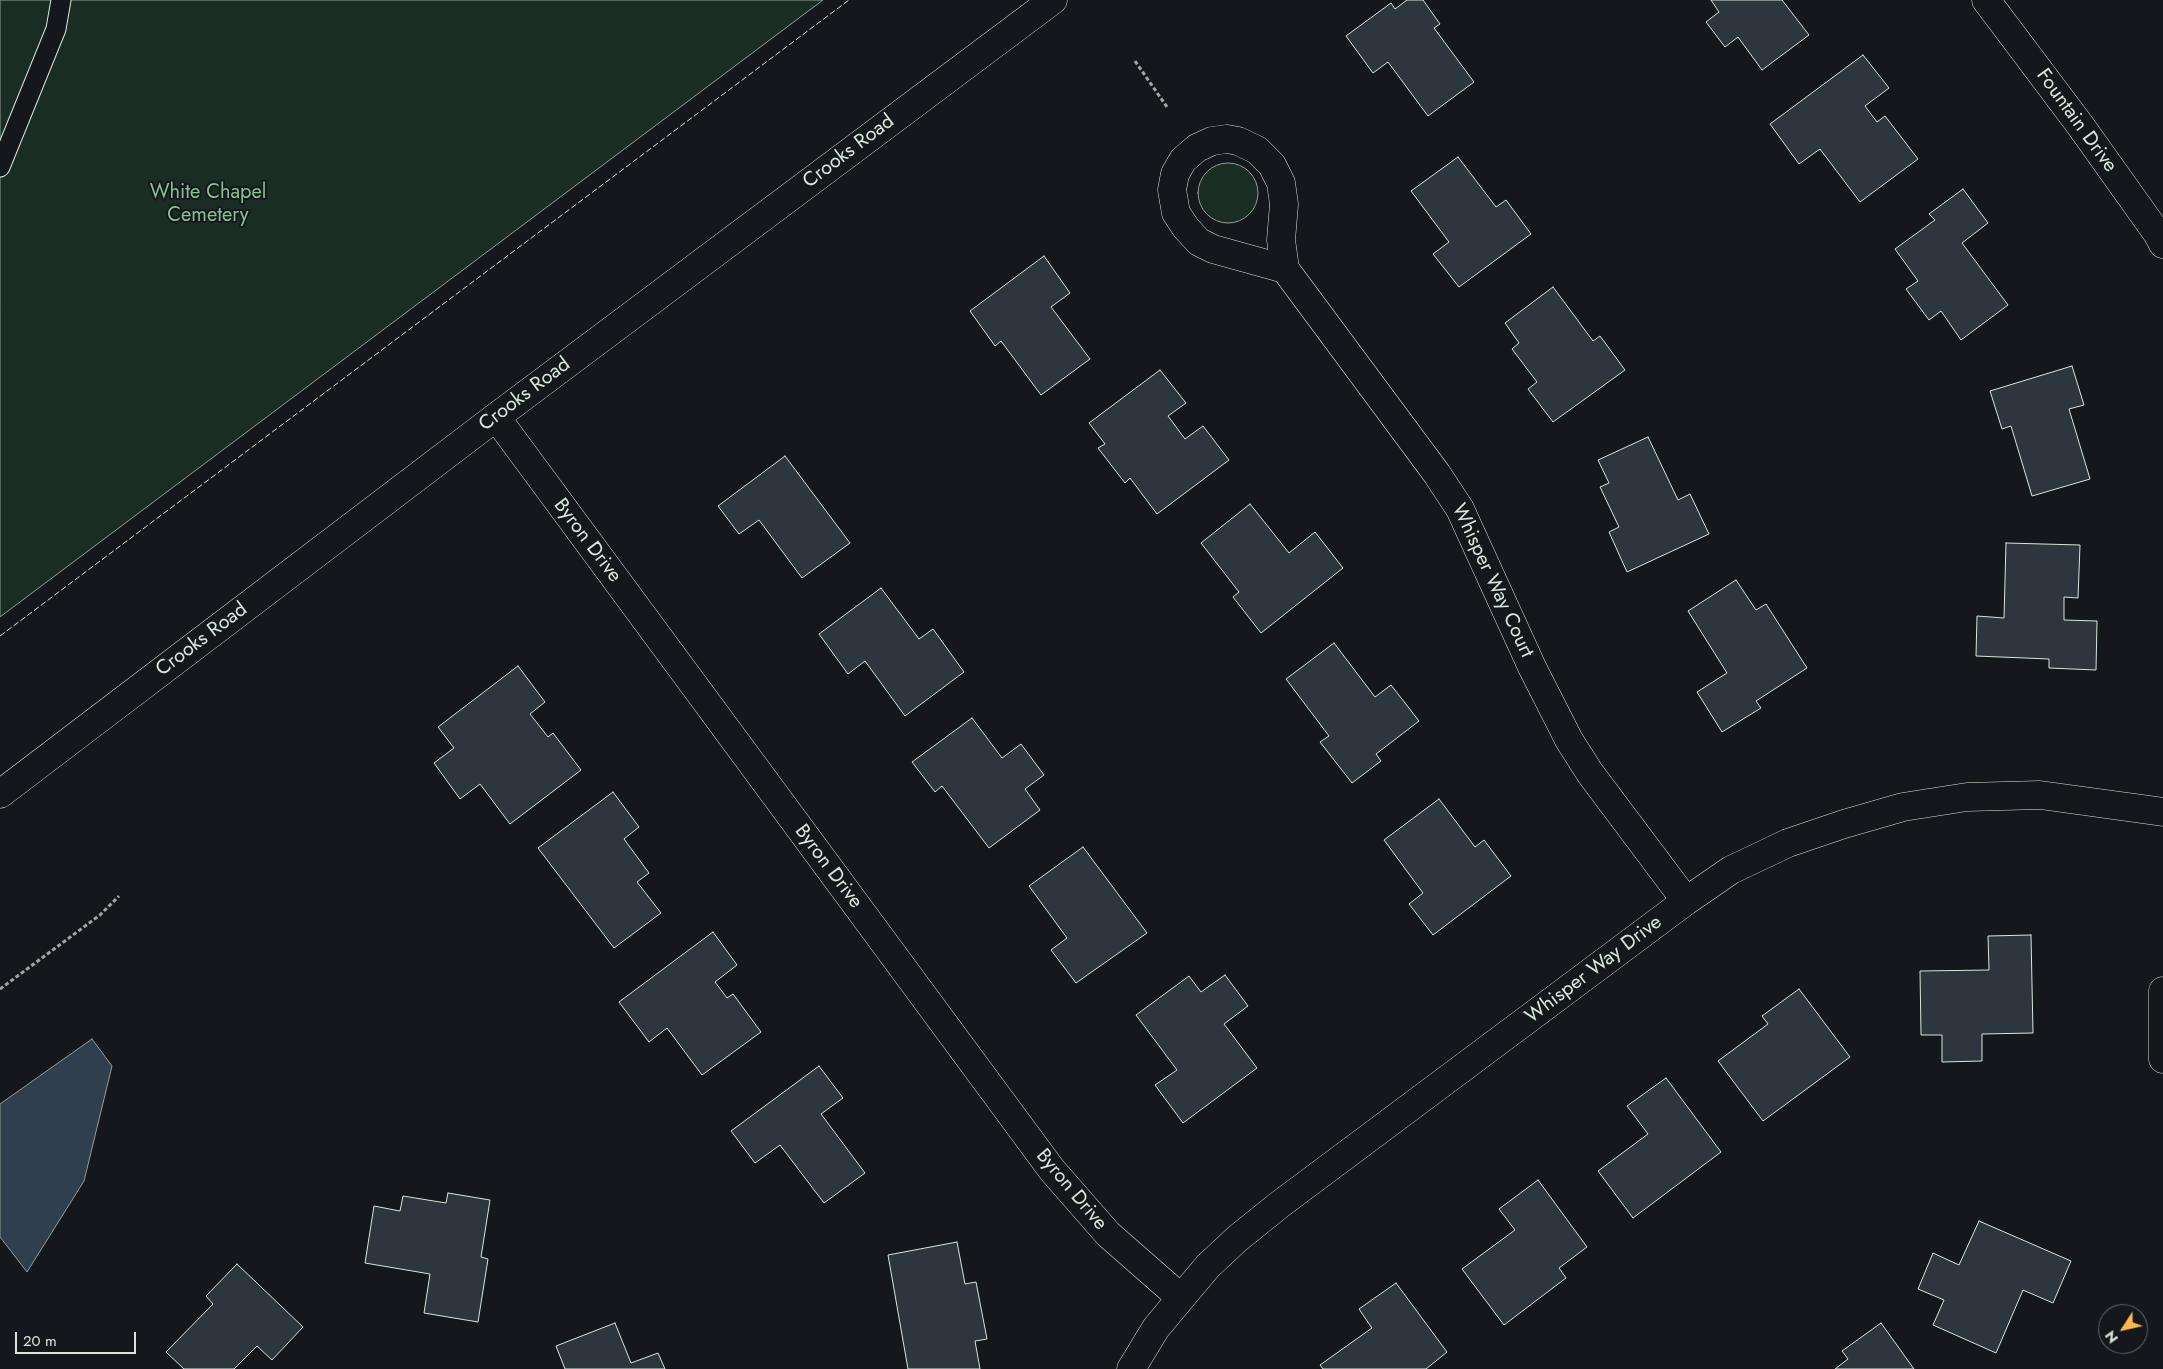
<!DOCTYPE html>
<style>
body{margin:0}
#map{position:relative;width:2163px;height:1369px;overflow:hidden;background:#14181c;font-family:Jost,sans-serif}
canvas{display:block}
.north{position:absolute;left:2098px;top:1304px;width:50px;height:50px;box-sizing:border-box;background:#14181c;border:1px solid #626a69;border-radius:50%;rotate:235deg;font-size:14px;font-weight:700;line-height:20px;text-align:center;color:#d8e6dc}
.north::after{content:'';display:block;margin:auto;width:18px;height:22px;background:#ffb74d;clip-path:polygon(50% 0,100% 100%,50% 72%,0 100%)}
.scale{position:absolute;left:15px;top:1332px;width:121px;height:22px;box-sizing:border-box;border:2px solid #d8e6dc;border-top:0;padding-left:6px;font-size:15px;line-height:18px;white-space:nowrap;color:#d8e6dc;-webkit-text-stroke:4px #14181c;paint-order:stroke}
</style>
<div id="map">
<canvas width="2163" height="1369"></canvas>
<div class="north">N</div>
<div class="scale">20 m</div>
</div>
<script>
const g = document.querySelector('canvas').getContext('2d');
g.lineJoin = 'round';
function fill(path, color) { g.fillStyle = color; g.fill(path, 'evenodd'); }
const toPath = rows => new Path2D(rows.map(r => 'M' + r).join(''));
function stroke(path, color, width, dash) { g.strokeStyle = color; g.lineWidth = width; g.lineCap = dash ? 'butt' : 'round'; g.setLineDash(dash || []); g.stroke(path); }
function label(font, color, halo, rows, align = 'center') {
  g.font = font + ' Jost,sans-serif'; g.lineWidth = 4; g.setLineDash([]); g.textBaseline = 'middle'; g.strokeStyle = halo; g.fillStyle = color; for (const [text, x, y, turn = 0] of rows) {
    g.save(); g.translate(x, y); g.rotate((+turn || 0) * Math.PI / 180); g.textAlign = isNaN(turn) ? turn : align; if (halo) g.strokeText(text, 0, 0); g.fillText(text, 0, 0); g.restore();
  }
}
const green = toPath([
 [0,0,823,0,0,617,0,0],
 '1198 193a30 30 0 1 1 60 0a30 30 0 1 1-60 0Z'
]);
const water = toPath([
 [92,1039,112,1066,84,1181,27,1272,0,1237,0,1104,92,1039]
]);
const building = toPath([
 [1407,0,1423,0,1440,24,1434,28,1474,82,1428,116,1388,62,1373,73,1346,36,1391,3,1395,9,1407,0],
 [1711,0,1782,0,1809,35,1762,70,1738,37,1725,47,1706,22,1719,12,1711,0],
 [1863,55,1889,88,1865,106,1877,122,1885,116,1918,159,1860,202,1820,149,1799,164,1770,124,1863,55],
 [1458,157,1496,207,1506,200,1531,234,1459,287,1433,254,1449,242,1411,191,1458,157],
 [1963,189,1988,223,1962,243,2008,305,1961,340,1941,311,1929,320,1906,289,1918,281,1895,249,1935,220,1929,214,1963,189],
 [1044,256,1070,293,1051,307,1090,359,1041,395,1001,341,995,346,970,311,1044,256],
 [1553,287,1593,341,1600,336,1625,370,1553,422,1528,389,1537,382,1512,349,1519,343,1505,323,1553,287],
 [2072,366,2084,405,2069,409,2090,479,2032,496,2011,426,2002,429,1990,391,2072,366],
 [1160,370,1186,403,1168,416,1185,439,1203,426,1229,460,1157,514,1130,478,1125,483,1098,448,1105,444,1089,423,1160,370],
 [1648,437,1678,500,1690,494,1709,534,1627,572,1609,532,1619,527,1600,487,1609,483,1598,460,1648,437],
 [785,456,850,543,802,578,759,520,739,534,718,506,785,456],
 [1250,504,1289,553,1315,532,1343,568,1261,633,1233,597,1239,592,1201,543,1250,504],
 [2006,543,2080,545,2078,598,2064,597,2064,620,2097,621,2096,670,2049,668,2049,659,1976,656,1977,616,2004,618,2006,543],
 [1736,580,1756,610,1766,604,1807,668,1756,701,1761,708,1722,732,1697,692,1727,673,1688,611,1736,580],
 [881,588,919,639,933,629,964,672,905,716,865,661,848,674,819,634,881,588],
 [1334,643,1375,697,1391,685,1419,721,1376,754,1381,761,1352,783,1320,742,1329,736,1286,679,1334,643],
 [518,666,545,702,530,714,548,737,553,733,581,770,510,824,480,784,460,799,434,763,454,748,438,727,518,666],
 [972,718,1002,758,1021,744,1044,775,1025,789,1040,810,989,848,942,786,935,792,912,762,972,718],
 [613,792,639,827,624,839,649,873,637,882,661,913,614,948,538,848,613,792],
 [1439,799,1475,847,1484,840,1511,876,1433,935,1409,904,1423,893,1384,840,1439,799],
 [1083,847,1147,933,1076,983,1051,950,1067,938,1029,886,1083,847],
 [713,932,737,965,715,982,727,998,733,994,761,1032,702,1075,667,1028,649,1042,619,1002,713,932],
 [2031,935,2033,1033,1982,1034,1982,1061,1942,1062,1942,1035,1921,1035,1920,971,1989,970,1988,936,2031,935],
 [1225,975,1248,1006,1224,1024,1257,1068,1183,1123,1155,1085,1177,1070,1136,1015,1189,976,1201,992,1225,975],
 [1799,989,1850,1057,1763,1121,1718,1061,1768,1024,1762,1016,1799,989],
 [819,1066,843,1098,821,1114,865,1173,824,1203,780,1145,755,1163,731,1131,819,1066],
 [1666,1078,1721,1152,1633,1218,1598,1171,1648,1134,1627,1106,1666,1078],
 [1538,1180,1587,1247,1559,1268,1566,1278,1504,1325,1462,1269,1515,1230,1499,1209,1538,1180],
 [448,1193,490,1200,481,1257,488,1259,478,1322,424,1313,430,1274,365,1263,374,1206,400,1211,403,1196,446,1203,448,1193],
 [1979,1221,2071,1261,2053,1303,2023,1290,1996,1353,1933,1325,1944,1300,1918,1289,1933,1253,1959,1265,1979,1221],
 [957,1242,965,1284,976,1282,987,1339,975,1341,980,1369,908,1369,888,1255,957,1242],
 [237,1264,303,1327,272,1360,257,1346,234,1369,184,1369,166,1352,213,1304,206,1296,237,1264],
 [1396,1283,1447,1352,1426,1369,1323,1369,1320,1365,1372,1328,1359,1309,1396,1283],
 [615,1323,631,1363,658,1353,665,1369,565,1369,556,1346,615,1323],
 [1881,1323,1914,1369,1835,1369,1848,1359,1842,1351,1881,1323]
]);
const path = toPath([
 [1135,61,1167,107],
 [0,989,100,915,119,896]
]);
const lane = toPath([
 [0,167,56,29,61,0]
]);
const street = toPath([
 [1986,0,2080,125,2157,233,2163,244],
 [1285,269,1213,249,1199,242,1186,228,1176,213,1172,190,1175,174,1183,160,1197,148,1212,141,1227,139,1238,141,1257,150,1272,165,1281,183,1284,204,1281,240,1285,269,1437,474,1460,509,1532,667,1569,740,1590,773,1686,901],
 [496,417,1052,1170,1108,1234,1181,1298],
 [2163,991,2163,1059],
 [1131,1369,1156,1328,1181,1298,1208,1266,1238,1238,1279,1205,1686,901,1731,870,1788,843,1844,824,1903,807,1967,797,2040,795,2163,812]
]);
const secondary = toPath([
 [0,794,496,417,1053,0]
]);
const fence = toPath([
 [0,636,849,0]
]);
const streetNames = [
 ["Fountain Drive",2076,121,54],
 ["Crooks Road",849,152,-37],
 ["Crooks Road",525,395,-37],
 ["Byron Drive",587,541,53],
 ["Whisper Way Court",1492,581,65],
 ["Crooks Road",202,640,-37],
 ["Byron Drive",828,867,53],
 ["Whisper Way Drive",1594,970,-37],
 ["Byron Drive",1071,1190,50]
];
const parkNames = [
 ["White Chapel",208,193],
 ["Cemetery",208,216]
];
fill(green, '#1a2d24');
stroke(green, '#939e99', 1);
fill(water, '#2f3f4d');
stroke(water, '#939e99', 1);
fill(building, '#2c363c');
stroke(building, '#d8e6dc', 1);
stroke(lane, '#d8e6dc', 21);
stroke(street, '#d8e6dc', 29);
stroke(secondary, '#d8e6dc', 29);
stroke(path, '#9da8a2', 3, [4, 2.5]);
stroke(lane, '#14181c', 19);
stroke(street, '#14181c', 28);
stroke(secondary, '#14181c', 28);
stroke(fence, '#d8e6dc', 1, [6, 2.5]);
label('20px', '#d8e6dc', '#14181c', streetNames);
label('20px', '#8ac095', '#14181c', parkNames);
</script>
